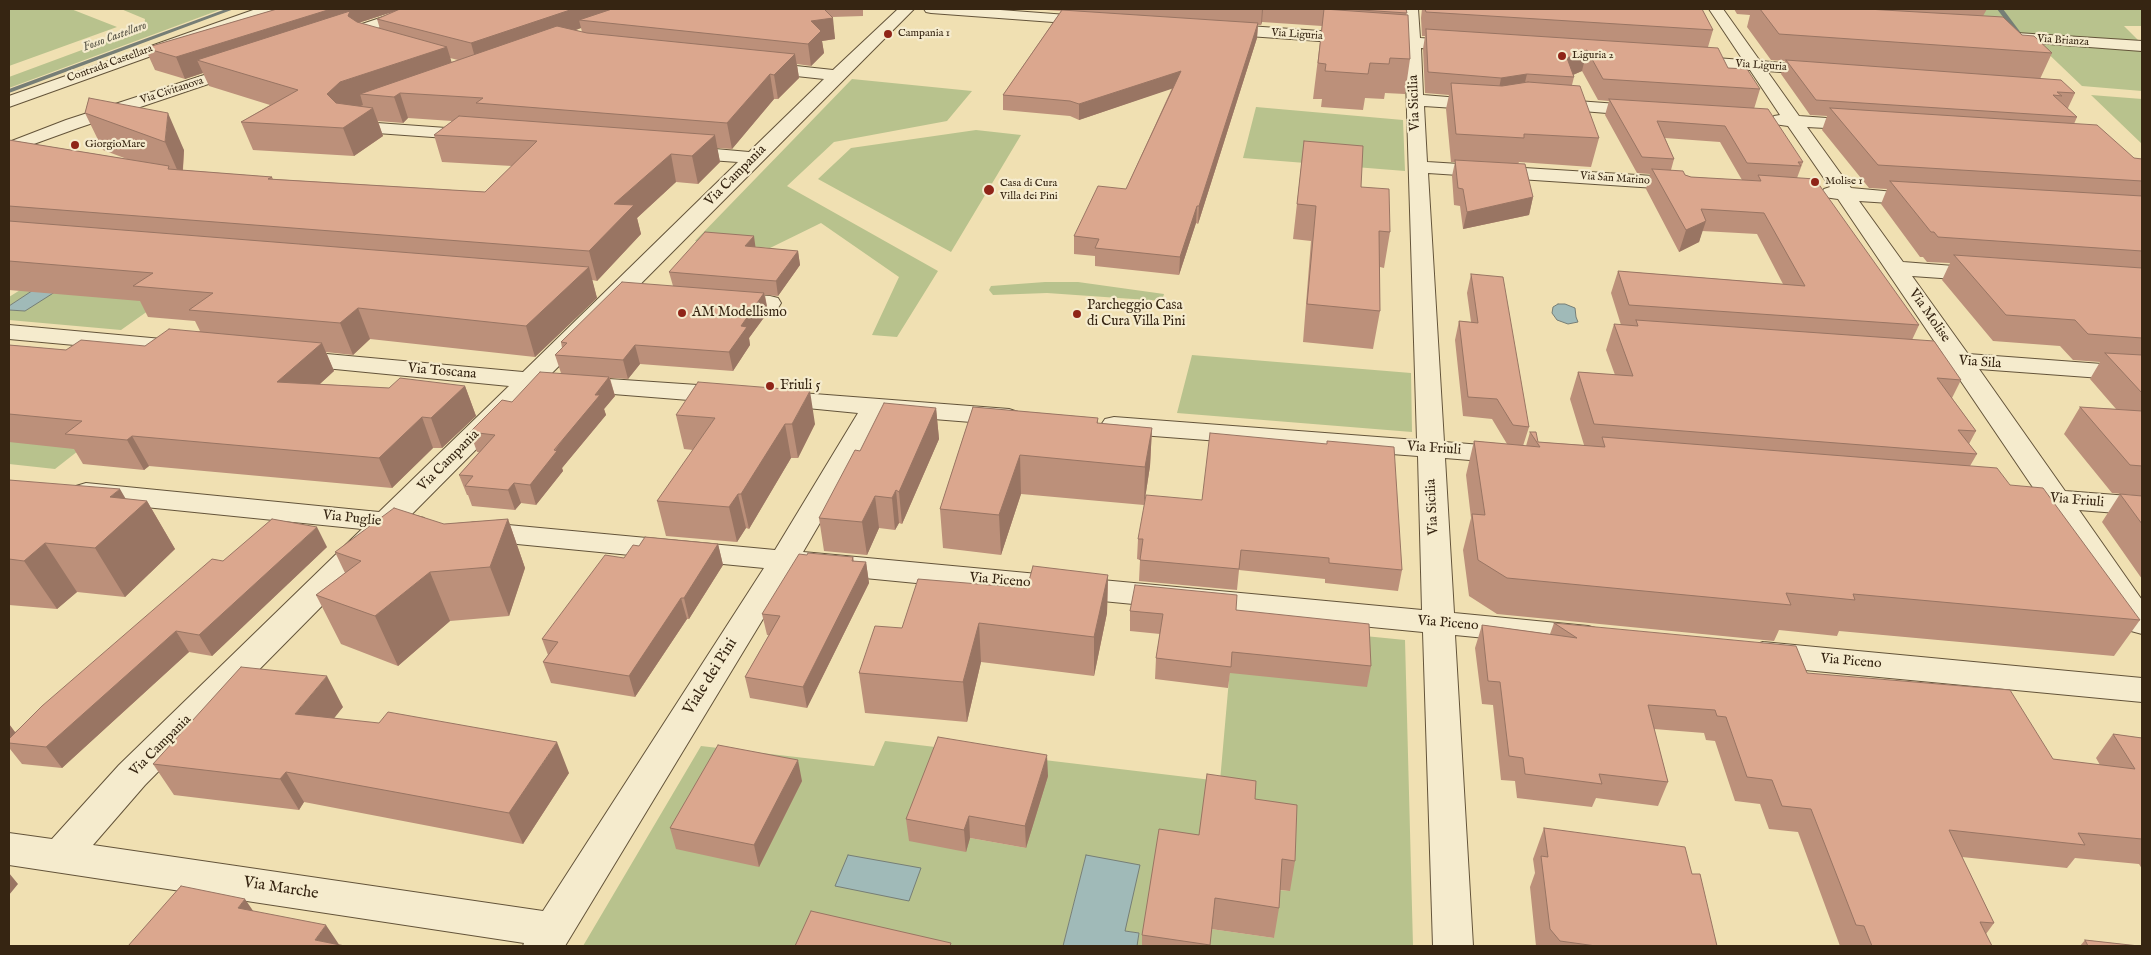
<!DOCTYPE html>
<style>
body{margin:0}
#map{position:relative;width:2151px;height:955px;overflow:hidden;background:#f0e0b2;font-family:"IM FELL English",serif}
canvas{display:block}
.frame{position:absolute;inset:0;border:10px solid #362512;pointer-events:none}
</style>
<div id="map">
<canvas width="2151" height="955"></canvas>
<div class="frame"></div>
</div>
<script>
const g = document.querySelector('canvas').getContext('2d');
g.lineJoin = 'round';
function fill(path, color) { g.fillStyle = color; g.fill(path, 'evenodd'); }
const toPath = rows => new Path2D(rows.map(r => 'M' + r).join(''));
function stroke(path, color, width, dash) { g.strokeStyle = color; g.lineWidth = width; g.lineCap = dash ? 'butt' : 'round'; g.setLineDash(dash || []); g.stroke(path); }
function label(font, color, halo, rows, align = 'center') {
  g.font = font + ' "IM FELL English",serif'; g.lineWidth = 4.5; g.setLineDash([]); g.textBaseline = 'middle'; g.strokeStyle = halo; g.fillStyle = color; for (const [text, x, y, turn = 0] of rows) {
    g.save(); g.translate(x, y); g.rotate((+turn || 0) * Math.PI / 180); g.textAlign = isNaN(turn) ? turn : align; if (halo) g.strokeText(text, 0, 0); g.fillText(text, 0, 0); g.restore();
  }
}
const green = toPath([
 [9,9,71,9,117,27,9,66],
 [121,9,222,9,9,88,9,77,144,27,145,19],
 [1970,9,2142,9,2142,26,2124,26,2141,43,1993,32],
 [2037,43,2142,51,2142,91,2082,86],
 [852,79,972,91,947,121,834,142,787,186,938,271,897,337,872,335,899,277,821,223,770,248,695,241],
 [2091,95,2142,99,2142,144],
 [1256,107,1403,120,1405,171,1243,158],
 [976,130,1021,135,951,252,818,179,851,148],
 [76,255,210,267,121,330,9,320,9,310,25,311,50,280,9,306,9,297],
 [1045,282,1078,282,1164,294,1162,301,1047,293,993,295,989,290,991,286],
 [1192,355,1411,373,1412,432,1177,413],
 [184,368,55,469,9,464,9,442],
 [1234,623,1405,640,1413,946,1209,946,1211,929,1274,938,1277,890,1290,891,1196,866,1144,946,1137,946,1139,933,1125,931,1086,855,1063,946,583,946,701,746,874,766,885,741,1220,781],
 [981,765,1026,848,970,838]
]);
const water = toPath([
 [50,279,66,285,25,311,9,310,9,306,50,279],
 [1558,304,1565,304,1575,308,1576,317,1578,322,1568,324,1557,320,1552,313,1553,307,1558,304],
 [848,855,921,868,909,901,835,886,848,855],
 [1086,855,1140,865,1125,931,1139,933,1137,946,1063,946,1086,855]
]);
const stream = toPath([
 [226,9,234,9,9,93,9,89,226,9],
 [1997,9,2003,9,2021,33,2020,34,2016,34,1997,9]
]);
const minor = toPath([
 [256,9,276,9,274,12,9,107,9,96,256,9],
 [898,9,914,9,550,375,727,387,736,390,740,395,736,400,727,403,537,388,411,515,424,518,428,525,424,532,414,534,395,532,145,785,93,845,543,911,764,568,476,540,466,538,462,531,466,524,476,522,775,550,858,413,766,404,762,399,766,394,775,391,1009,409,1018,412,1022,417,1018,422,1009,425,883,415,803,552,1422,610,1418,456,1114,433,1105,431,1101,425,1105,419,1114,417,1417,440,1405,47,1220,34,1215,32,1212,29,1215,26,1220,24,1405,37,1404,9,1418,9,1420,38,1461,41,1467,43,1469,46,1467,49,1461,51,1421,48,1423,95,1485,100,1491,101,1494,105,1491,109,1485,110,1424,106,1427,162,1686,178,1693,180,1696,184,1693,188,1686,190,1428,173,1444,442,1507,447,1517,449,1520,455,1517,461,1507,463,1445,458,1454,613,1588,626,1599,629,1604,637,1599,645,1588,648,1455,635,1473,946,1433,946,1423,632,792,571,565,946,523,946,524,943,9,865,9,833,52,839,119,765,362,529,86,501,76,498,72,492,76,486,86,483,379,512,509,386,294,365,285,363,282,358,285,353,294,351,523,372,738,162,681,158,674,156,672,152,674,148,681,146,749,152,824,79,759,72,753,70,751,67,753,64,759,62,833,70,898,9],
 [924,9,987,9,1094,17,1099,18,1101,21,1099,24,1094,25,931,13,926,12,924,9],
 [1709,9,1723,9,1760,61,1826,67,1828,70,1826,73,1820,75,1767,71,1799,116,1868,121,1871,125,1868,129,1862,130,1807,127,1851,188,1927,195,1930,199,1927,203,1920,205,1859,201,1903,262,1992,269,1995,274,1992,279,1984,281,1912,276,1968,354,2142,367,2142,381,1979,369,2065,491,2142,497,2142,515,2079,510,2142,600,2142,634,2131,631,2047,507,2004,502,2000,496,2004,490,2014,487,2034,489,1952,368,1940,365,1937,360,1943,354,1838,199,1824,197,1821,193,1824,189,1830,187,1788,126,1774,124,1771,120,1774,116,1780,115,1750,70,1682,64,1680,61,1682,58,1688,56,1743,60,1709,9],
 [2001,32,2142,41,2142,51,1996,40,1993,37,1996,34,2001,32],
 [1550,99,1645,106,1651,107,1654,111,1651,115,1645,116,1544,108,1541,104,1544,100,1550,99],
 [348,115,363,122,474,130,480,131,483,135,480,139,474,140,363,132,344,128,339,120,342,116,348,115],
 [728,293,770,296,778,298,781,303,778,308,770,310,720,305,717,300,720,295,728,293],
 [9,325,184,341,192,343,196,348,192,353,184,355,9,339,9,325],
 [1763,642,2142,678,2142,702,1763,666,1752,662,1747,654,1752,646,1763,642]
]);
const tertiary = toPath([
 [407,9,428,9,426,12,339,41,329,41,326,38,329,35,407,9],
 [241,63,247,65,249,68,247,71,78,128,9,153,9,142,66,120,241,63]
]);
const wall = toPath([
 [277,9,863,9,863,16,832,17,835,39,822,41,824,53,811,66,797,64,799,78,778,99,774,99,732,149,717,148,720,162,698,184,676,182,637,218,641,234,597,281,592,280,597,298,535,357,370,339,353,355,326,352,334,371,320,384,389,388,465,386,476,416,442,448,433,448,392,488,149,466,144,470,83,464,74,449,9,442,9,345,66,350,145,346,200,331,195,321,148,317,140,301,9,290,9,140,127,159,103,150,85,113,89,98,184,150,183,170,272,177,273,179,485,192,512,166,442,162,434,135,452,121,408,118,403,123,378,121,383,136,354,156,253,150,241,122,270,105,209,86,203,73,185,79,155,70,145,48],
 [392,12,377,19,380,29,358,23],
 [581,28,582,32,576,30],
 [450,58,458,60,451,62],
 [1030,9,1406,9,1410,59,1405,94,1385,93,1384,99,1365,98,1363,110,1321,107,1322,99,1313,99,1322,26,1262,22,1261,25,1258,25,1257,38,1198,224,1196,223,1179,275,1095,266,1095,256,1074,254,1074,236,1126,189,1172,88,1079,120,1070,116,1003,110,1003,95,1061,11],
 [1422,9,1702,9,1713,30,1708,47,1728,68,1760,89,1754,109,1803,162,1797,178,1919,325,1912,340,1961,380,1952,398,1976,431,1969,444,1977,454,1970,466,2010,485,2140,620,2114,656,1839,631,1837,636,1779,630,1774,641,1497,614,1469,596,1463,550,1471,518,1466,475,1474,441,1507,444,1492,419,1463,416,1455,340,1459,321,1471,322,1467,293,1471,274,1529,427,1523,446,1526,446,1530,432,1538,442,1584,445,1570,399,1578,372,1615,375,1606,350,1614,324,1621,325,1611,293,1618,271,1783,284,1757,234,1702,231,1699,242,1679,252,1646,189,1650,174,1637,173,1605,115,1609,101,1598,100,1582,71,1573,75,1574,77,1572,85,1599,138,1591,167,1519,162,1518,164,1533,197,1529,215,1463,229,1460,206,1454,205,1452,176,1455,162,1451,162,1446,109,1449,95,1425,93,1423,49,1425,36,1422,36,1421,18],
 [1665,138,1720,142,1742,180,1691,177,1671,170,1674,159],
 [1734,9,1987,9,1983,16,2022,35,2052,53,2040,79,2075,93,2068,108,2067,108,2077,117,2074,124,2134,158,2142,159,2142,496,2112,493,2064,434,2080,407,2116,409,2090,379,2100,362,2073,360,2060,346,1993,341,1942,280,1950,263,1927,262,1923,257,1920,257,1881,204,1887,189,1869,188,1822,130,1827,116,1810,115,1781,74,1785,61,1771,60,1747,27,1750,15,1737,14],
 [1304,141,1361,187,1390,232,1384,268,1380,267,1380,311,1373,349,1303,342,1311,241,1293,239],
 [755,247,798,251,800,265,778,296,765,295,768,312,749,338,750,345,733,371,640,364,628,379,610,378,615,396,604,409,606,415,562,468,563,471,536,505,521,503,515,510,472,506,468,495,467,495,459,475,479,452,477,452,470,432,512,402,561,373,555,355,562,348,561,342,673,286,669,272],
 [973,407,1098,418,1098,423,1152,428,1150,466,1144,505,1021,494,1001,555,943,548,940,509],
 [936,408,939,439,902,524,899,523,895,530,879,528,867,555,824,551,819,518,860,451],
 [676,415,815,424,798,458,791,458,749,529,746,528,737,542,666,536,657,501,693,450,684,449],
 [1327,441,1402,570,1398,591,1325,583,1325,579,1239,570,1237,590,1139,581,1140,560,1137,559,1138,539,1202,500,1327,444],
 [9,480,126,499,147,501,175,549,125,597,77,592,57,609,9,605],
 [2120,494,2142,496,2142,579,2102,522],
 [508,519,525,568,509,616,450,621,398,666,341,644,316,595,345,573,335,552,444,524],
 [718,544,723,565,689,619,687,619,635,697,551,683,543,662,548,655,542,639,624,558,639,546],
 [327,547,212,656,189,652,62,768,22,764,10,749,9,750,9,724,15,732,223,561],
 [807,555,853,557,854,561,866,562,869,583,807,708,750,698,745,677,769,635,767,635,762,614],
 [1108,575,1107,613,1094,676,981,662,967,722,865,713,859,673,902,628,1027,588],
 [1236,610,1371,666,1367,687,1230,673,1228,688,1155,679,1156,658,1160,634,1130,631,1130,611],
 [1554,623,1807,673,2053,759,2100,765,2096,758,2113,734,2142,738,2142,869,2139,864,2075,858,2067,868,1962,857,1994,923,1986,934,1992,946,1840,946,1798,832,1769,829,1760,804,1735,801,1715,741,1706,740,1704,733,1654,729,1668,782,1658,806,1596,798,1592,807,1517,798,1515,781,1501,780,1493,705,1482,704,1475,648,1482,625,1550,634],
 [343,707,333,718,569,773,523,844,304,802,299,810,174,795,153,764],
 [1048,776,1026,848,970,838,966,852,909,841,906,819],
 [802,781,759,867,676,849,670,828],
 [1255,799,1295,861,1290,891,1280,890,1279,908,1274,938,1211,929,1210,946,1142,946,1142,935,1199,835],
 [1544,828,1692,874,1717,946,1536,946,1530,887,1535,873,1533,859],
 [2085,940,2139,946,2080,946]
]);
const shadedWall = toPath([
 [331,9,402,9,355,24,197,60,203,73,185,79,176,57],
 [573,9,637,9,579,20,581,28,477,65,471,43],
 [1262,9,1263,9,1262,22,1261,25],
 [833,18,835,39,822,41,824,53,811,66,808,44,811,21],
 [1258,23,1257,38,1198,224,1199,206],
 [447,47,455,73,360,94,363,105,350,110,337,122,327,94,340,82],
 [1587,50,1582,71,1568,77,1567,58],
 [795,54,799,78,778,99,774,75],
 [1181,71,1180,86,1079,120,1079,104],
 [770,74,774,99,732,149,727,123],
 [1527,74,1522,95,1497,99,1501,78],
 [400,93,408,118,403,123,394,97],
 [373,108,383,136,354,156,343,128],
 [168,113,184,150,182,181,165,142],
 [715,135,720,162,698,184,692,156],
 [671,154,676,182,637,218,641,234,597,281,589,251,614,204],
 [1533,197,1529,215,1463,229,1467,212],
 [1197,206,1196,223,1179,275,1180,257],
 [1706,221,1699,242,1679,252,1686,230],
 [754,236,756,251,745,246],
 [798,251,800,265,778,296,776,281],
 [589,267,597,298,535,357,526,326],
 [764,293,768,312,749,338,750,345,733,371,729,352,741,326],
 [358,308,370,339,353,355,340,323],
 [322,343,334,371,290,411,277,382],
 [635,345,640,364,628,379,623,360],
 [609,377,615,396,604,409,606,415,562,468,563,471,536,505,530,485,595,395],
 [465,386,476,416,442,448,431,418],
 [810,391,815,424,798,458,792,424],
 [936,408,939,439,902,524,899,492],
 [422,417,433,448,392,488,379,458],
 [785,424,791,458,749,529,741,494],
 [1152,428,1150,466,1144,505,1145,467],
 [132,436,149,466,144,470,127,440],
 [1020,455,1021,494,1001,555,999,515],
 [514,483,521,503,515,510,508,490],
 [120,489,134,513,147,501,175,549,125,597,95,548,110,497],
 [896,490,899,523,895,530,892,498],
 [738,494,746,528,737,542,729,507],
 [875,496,879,528,867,555,862,522],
 [508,519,525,568,509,616,490,567],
 [317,527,327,547,212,656,199,635],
 [45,543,77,592,57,609,24,561],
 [718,544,723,565,689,619,684,598],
 [866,562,869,583,807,708,803,687],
 [430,572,450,621,398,666,375,616],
 [1108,575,1107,613,1094,676,1094,637],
 [681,598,687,619,635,697,629,676],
 [979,623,981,662,967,722,963,682],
 [176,631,189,652,62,768,46,747],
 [327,676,343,707,313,745,295,714],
 [9,724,20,739,9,743],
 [557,742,569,773,523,844,509,813],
 [1047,755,1048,776,1026,848,1025,826],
 [798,760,802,781,759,867,754,845],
 [286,772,304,802,299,810,280,779],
 [969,816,970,838,966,852,964,830],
 [9,873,18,884,9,895],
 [245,899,277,946,238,908],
 [326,925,340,946,315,940]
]);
const building = toPath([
 [277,9,331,9,176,57,145,48,277,9],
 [400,9,573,9,471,43,377,19,400,9],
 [612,9,824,9,833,18,811,21,821,31,808,44,579,20,612,9],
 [1324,9,1408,15,1410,59,1390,58,1389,64,1370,63,1368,74,1325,71,1326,64,1318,63,1324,9],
 [1346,9,1406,9,1407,13,1346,9],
 [1425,9,1702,9,1713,30,1426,12,1425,9],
 [1760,9,1867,9,2003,17,2022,35,2034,36,2052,53,1779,34,1760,9],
 [1062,10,1258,23,1199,206,1197,206,1180,257,1095,248,1099,239,1074,236,1098,186,1126,189,1181,71,1079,104,1070,101,1003,95,1062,10],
 [350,11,348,16,357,22,447,47,340,82,327,94,336,103,373,108,343,128,241,122,298,90,197,60,350,11],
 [557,26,587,33,795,54,774,75,770,74,727,123,476,103,483,98,400,93,394,97,360,94,557,26],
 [1426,29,1718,48,1728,68,1747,69,1760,89,1603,79,1587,50,1567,58,1574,77,1527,74,1501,78,1428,72,1426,29],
 [1786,60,2061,80,2075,93,2057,92,2062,96,2053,95,2077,117,1816,100,1786,60],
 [1528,82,1580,86,1599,138,1524,134,1524,138,1456,134,1451,83,1502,86,1528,82],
 [89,98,168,113,165,142,85,113,89,98],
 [1609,99,1768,109,1803,162,1798,162,1801,166,1747,163,1725,126,1657,121,1674,159,1642,157,1609,99],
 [1830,108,2097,125,2134,158,2142,159,2142,181,1878,165,1830,108],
 [459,116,715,135,692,156,671,154,614,204,634,205,589,251,9,206,9,140,169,166,168,169,272,177,268,179,485,192,537,141,434,135,459,116],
 [1304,141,1363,146,1361,187,1389,189,1390,232,1379,231,1380,311,1307,304,1316,206,1297,204,1304,141],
 [1455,160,1525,164,1533,197,1467,212,1463,189,1458,188,1455,160],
 [1652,169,1683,171,1685,175,1691,177,1761,181,1758,175,1815,179,1919,325,1629,305,1618,271,1805,286,1764,213,1701,209,1706,221,1686,230,1652,169],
 [1890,181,2142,196,2142,251,1938,237,1934,232,1931,232,1890,181],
 [9,221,589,267,526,326,358,308,340,323,189,310,213,293,133,286,153,273,9,261,9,221],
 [705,232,754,236,745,246,798,251,776,281,669,272,705,232],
 [1954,255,2142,268,2142,338,2088,334,2075,320,2006,315,1954,255],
 [1471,274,1503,277,1529,427,1513,425,1497,399,1468,397,1459,321,1478,323,1471,274],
 [622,282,764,293,741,326,747,327,729,352,635,345,623,360,555,355,567,343,561,342,622,282],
 [1636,320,1934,341,1961,380,1937,378,1976,431,1958,430,1977,454,1594,424,1578,372,1633,376,1614,324,1638,326,1636,320],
 [169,329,322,343,277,382,389,388,400,378,465,386,431,418,422,417,379,458,132,436,127,440,65,434,82,421,9,414,9,345,66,350,81,340,145,346,169,329],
 [2105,353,2142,355,2142,393,2105,353],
 [540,372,609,377,595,395,600,395,554,450,557,451,530,485,514,483,508,490,465,486,473,476,459,475,495,435,470,432,502,400,512,402,540,372],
 [698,382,810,391,792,424,785,424,741,494,738,494,729,507,657,501,715,418,676,415,698,382],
 [884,403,936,408,899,492,896,490,892,498,875,496,862,522,819,518,855,450,860,451,884,403],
 [973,407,1098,418,1097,423,1152,428,1145,467,1020,455,999,515,940,509,973,407],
 [2080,407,2142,411,2142,466,2130,465,2080,407],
 [1530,432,1536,432,1538,442,1605,447,1602,437,1997,468,2010,485,2043,488,2140,620,1853,594,1855,600,1786,593,1791,605,1507,578,1478,560,1472,514,1485,515,1474,441,1540,447,1530,432],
 [1210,433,1327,444,1327,441,1394,447,1402,570,1329,563,1329,558,1241,550,1239,569,1140,560,1143,539,1138,539,1146,495,1202,500,1210,433],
 [9,480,120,489,110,497,147,501,95,548,45,543,24,561,9,559,9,480],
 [2120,494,2142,496,2142,524,2120,494],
 [394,508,444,524,508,519,490,567,430,572,375,616,316,595,361,561,335,552,394,508],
 [272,519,317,527,199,635,176,631,46,747,9,743,9,739,42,706,212,559,223,561,272,519],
 [645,537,718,544,684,598,681,598,629,676,543,662,558,642,542,639,605,555,624,558,633,545,639,546,645,537],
 [808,553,853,557,852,561,866,562,803,687,745,677,780,616,762,614,799,554,807,555,808,553],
 [1033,566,1108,575,1094,637,979,623,963,682,859,673,875,626,902,628,918,579,1027,588,1033,566],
 [1135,585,1237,595,1236,610,1369,624,1371,666,1232,652,1231,667,1156,658,1163,614,1130,611,1135,585],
 [1554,623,1796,646,1807,673,2010,690,2053,759,2135,769,2113,734,2142,738,2142,839,2078,833,2085,845,1949,830,1994,923,1980,922,1992,946,1872,946,1864,926,1856,925,1811,809,1782,806,1772,780,1747,777,1726,717,1717,716,1715,710,1648,705,1668,782,1599,774,1602,784,1525,774,1523,758,1509,756,1500,682,1488,681,1482,625,1577,638,1554,623],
 [241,667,327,676,295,714,379,723,388,712,557,742,509,813,286,772,280,779,153,764,241,667],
 [938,737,1047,755,1025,826,969,816,964,830,906,819,938,737],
 [718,745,798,760,754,845,670,828,718,745],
 [1207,774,1256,781,1255,799,1297,805,1295,861,1282,859,1279,908,1215,898,1210,945,1142,935,1159,829,1199,835,1207,774],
 [1544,828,1685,847,1692,874,1700,874,1717,946,1596,946,1560,941,1550,929,1541,856,1548,857,1544,828],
 [181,886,245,899,238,908,326,925,315,940,345,946,128,946,181,886],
 [811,911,951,943,950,946,795,946,811,911],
 [2085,940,2139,946,2088,946,2085,940]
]);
const markers = [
 [888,34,5,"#8f2418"],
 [1562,56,5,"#8f2418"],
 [75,145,5,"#8f2418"],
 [1815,182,5,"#8f2418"],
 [989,190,6,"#8f2418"],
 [682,313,5,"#8f2418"],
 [1077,314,5,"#8f2418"],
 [770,386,5,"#8f2418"]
];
const farPoinames = [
 ["Campania 1",898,34],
 ["Liguria 2",1572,56],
 ["GiorgioMare",85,145],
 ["Molise 1",1825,182],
 ["Casa di Cura",1000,184],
 ["Villa dei Pini",1000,197]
];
const farStreetnames = [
 ["Via Liguria",1297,35,4],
 ["Via Brianza",2063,41,4],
 ["Contrada Castellara",110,64,-20],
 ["Via Liguria",1761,66,4],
 ["Via Civitanova",172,91,-18],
 ["Via San Marino",1615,179,4]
];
const farWaternames = [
 ["Fosso Castellaro",115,37,-20]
];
const streetNames = [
 ["Via Sicilia",1415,103,-92],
 ["Via Campania",736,176,-45],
 ["Via Molise",1929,316,55],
 ["Via Sila",1980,363,4],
 ["Via Toscana",442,372,5],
 ["Via Friuli",1434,449,4],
 ["Via Campania",449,461,-45],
 ["Via Friuli",2077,501,5],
 ["Via Sicilia",1433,507,-93],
 ["Via Puglie",352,519,6],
 ["Via Piceno",1000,581,5],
 ["Via Piceno",1448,624,5],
 ["Via Piceno",1851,662,5],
 ["Via Campania",161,746,-45]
];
const poiNames = [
 ["Parcheggio Casa",1087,306],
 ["di Cura Villa Pini",1087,322],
 ["AM Modellismo",692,313],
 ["Friuli 5",780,386]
];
const nearStreetnames = [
 ["Viale dei Pini",711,677,-58],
 ["Via Marche",281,889,9]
];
fill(green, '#b8c28d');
fill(water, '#a0bab8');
stroke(water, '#767e76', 1);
fill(stream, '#767e76');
stroke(minor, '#64543a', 2);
stroke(tertiary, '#64543a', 2);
fill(minor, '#f5ebcd');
fill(tertiary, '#f5ebcd');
fill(wall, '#bc907a');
fill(shadedWall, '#997563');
fill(building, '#dba78e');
stroke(building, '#997563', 1);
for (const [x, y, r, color] of markers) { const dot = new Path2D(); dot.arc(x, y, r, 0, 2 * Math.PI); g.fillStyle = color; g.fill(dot); stroke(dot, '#f5ebcd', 2); }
label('11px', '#362512', '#f5ebcd', farPoinames, 'left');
label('11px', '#362512', '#f5ebcd', farStreetnames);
label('italic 12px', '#565244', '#f5ebcd', farWaternames);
label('14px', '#362512', '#f5ebcd', streetNames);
label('14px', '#362512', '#f5ebcd', poiNames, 'left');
label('16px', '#362512', '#f5ebcd', nearStreetnames);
</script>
